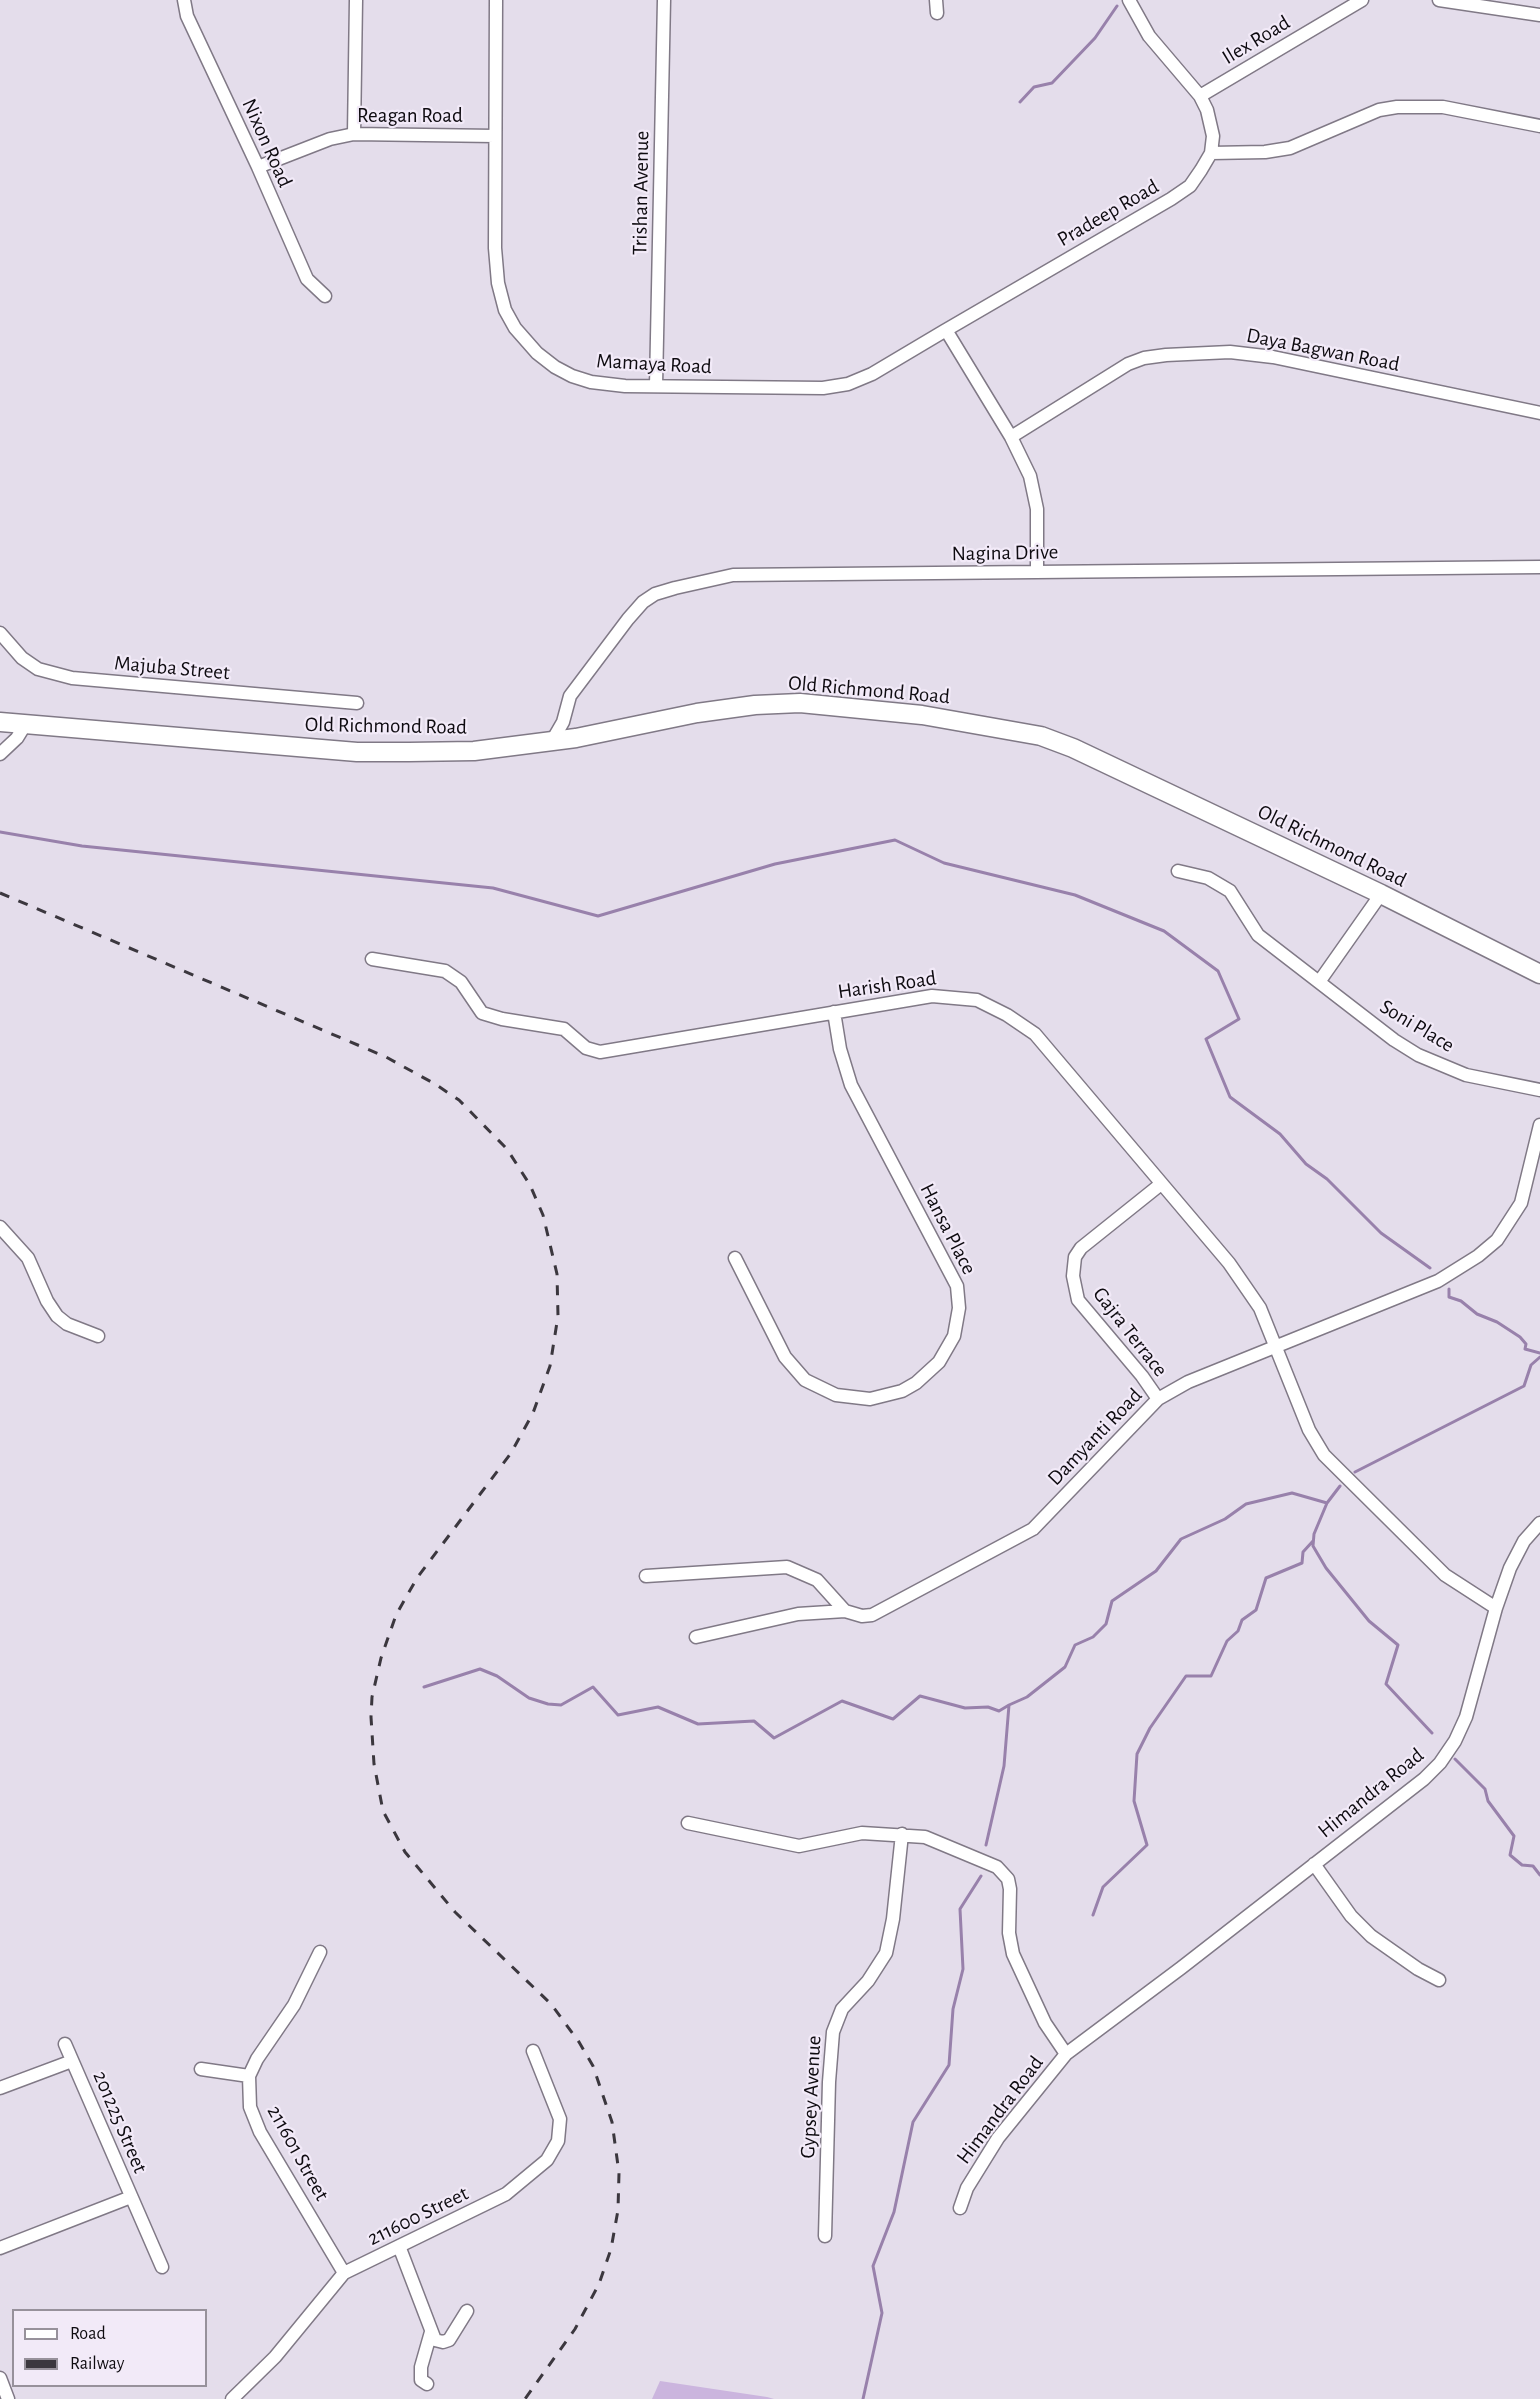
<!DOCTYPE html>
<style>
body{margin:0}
#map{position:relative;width:1540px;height:2399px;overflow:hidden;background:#e4ddeb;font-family:"Alegreya Sans",sans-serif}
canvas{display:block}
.legend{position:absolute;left:12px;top:2309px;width:195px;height:78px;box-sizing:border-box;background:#f2eaf8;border:2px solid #97919b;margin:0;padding:8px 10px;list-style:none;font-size:18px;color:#0e0b10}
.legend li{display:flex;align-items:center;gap:12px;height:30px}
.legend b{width:30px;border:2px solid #97919b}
</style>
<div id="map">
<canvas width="1540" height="2399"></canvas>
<ul class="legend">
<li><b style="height:8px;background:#fff"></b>Road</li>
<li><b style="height:8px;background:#3b373e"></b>Railway</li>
</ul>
</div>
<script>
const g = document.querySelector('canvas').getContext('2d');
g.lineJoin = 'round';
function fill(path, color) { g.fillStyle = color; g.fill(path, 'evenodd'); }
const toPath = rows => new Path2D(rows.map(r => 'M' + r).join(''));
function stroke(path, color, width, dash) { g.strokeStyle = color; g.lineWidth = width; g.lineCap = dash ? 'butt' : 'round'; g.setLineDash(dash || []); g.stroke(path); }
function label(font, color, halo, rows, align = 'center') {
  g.font = font + ' "Alegreya Sans",sans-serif'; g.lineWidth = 4.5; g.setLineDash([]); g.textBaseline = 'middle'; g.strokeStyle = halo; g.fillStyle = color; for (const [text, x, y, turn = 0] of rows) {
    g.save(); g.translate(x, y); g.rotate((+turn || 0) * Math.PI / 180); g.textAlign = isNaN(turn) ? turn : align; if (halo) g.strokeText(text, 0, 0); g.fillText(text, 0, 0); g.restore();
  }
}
const green = toPath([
 [660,2381,767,2397,774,2399,652,2399]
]);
const stream = toPath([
 [1020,102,1034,87,1052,83,1095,38,1117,6],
 [0,832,82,846,493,888,598,916,775,864,895,840,944,863,1075,895,1164,931,1218,971,1239,1019,1206,1039,1230,1097,1280,1134,1306,1164,1327,1179,1381,1233,1430,1268],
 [1449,1289,1449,1297,1461,1301,1477,1314,1497,1322,1520,1337,1526,1344,1525,1349,1540,1353],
 [1355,1472,1524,1386,1531,1365,1540,1357],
 [1327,1503,1314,1534,1313,1546,1326,1568,1369,1621,1398,1645,1386,1684,1432,1733],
 [424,1687,480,1669,497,1676,529,1698,548,1704,561,1705,593,1687,618,1715,658,1707,698,1724,754,1721,774,1738,842,1701,893,1719,920,1696,965,1708,988,1707,999,1711,1009,1705],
 [1455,1759,1485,1789,1488,1801,1514,1836,1510,1855,1522,1865,1533,1866,1540,1875],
 [986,1845,1004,1766,1009,1705,1027,1697,1065,1667,1075,1645,1093,1637,1106,1624,1112,1601,1156,1571,1181,1539,1225,1519,1246,1504,1292,1493,1327,1503,1340,1486],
 [1093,1915,1103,1887,1147,1845,1134,1801,1137,1754,1150,1728,1186,1676,1211,1676,1227,1641,1238,1631,1242,1620,1256,1610,1266,1578,1302,1563,1303,1552,1313,1541],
 [863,2399,882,2313,873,2266,894,2212,913,2122,949,2065,953,2009,963,1969,960,1909,981,1876]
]);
const street = toPath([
 [184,0,187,16,258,167,307,279,325,296],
 [496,0,495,248,498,283,505,310,515,328,537,353,555,367,572,376,591,382,625,386,823,388,848,384,872,374,946,330],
 [936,0,937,13],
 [1439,0,1540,15],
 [1200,96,1362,0],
 [354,134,356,0],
 [1211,153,1265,152,1290,148,1379,110,1397,107,1443,107,1540,126],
 [258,167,330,139,354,134,495,136],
 [656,386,664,0],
 [1011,437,1128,364,1144,358,1166,355,1230,352,1273,357,1540,413],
 [1037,572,1037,509,1030,476,1011,437,946,330,1171,199,1190,186,1201,170,1211,153,1213,136,1207,110,1200,96,1149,36,1129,0],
 [0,633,22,658,38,669,72,678,357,703],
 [552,741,563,722,570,696,628,619,643,602,655,594,675,588,733,575,1540,567],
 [0,754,17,738,25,725],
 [1178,871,1208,878,1230,891,1258,935,1394,1040,1418,1055,1466,1075,1540,1090],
 [372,959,445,971,461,982,482,1013,502,1019,564,1029,586,1048,600,1052,932,996,977,1000,1007,1015,1035,1034,1229,1263,1260,1308,1309,1430,1324,1455,1445,1575,1496,1608,1466,1717,1455,1741,1440,1763,1424,1779,1181,1968,1066,2054,998,2138,967,2188,960,2208],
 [1319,982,1381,894],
 [0,1227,28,1258,47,1301,57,1316,67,1324,98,1336],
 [735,1258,785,1357,805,1380,836,1395,870,1399,902,1391,916,1383,939,1362,954,1336,959,1308,957,1286,851,1085,840,1049,834,1012],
 [1158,1399,1142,1376,1078,1300,1073,1276,1075,1257,1081,1248,1161,1184],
 [646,1576,787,1567,817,1580,845,1611,862,1616,872,1615,1033,1529,1158,1399,1188,1382,1438,1281,1478,1256,1497,1240,1521,1203,1540,1125],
 [1496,1608,1510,1568,1524,1541,1540,1523],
 [696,1637,798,1614,845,1611],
 [688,1823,799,1846,862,1833,925,1837,997,1867,1008,1879,1010,1889,1009,1933,1013,1954,1045,2023,1066,2054],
 [1314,1864,1351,1916,1371,1936,1418,1969,1439,1980],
 [320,1952,294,2005,257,2059,249,2076,250,2107,260,2132,344,2273],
 [65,2044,162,2267],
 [201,2069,249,2076],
 [0,2088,72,2061],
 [825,2236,829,2082,833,2032,842,2009,868,1981,886,1953,893,1919,902,1834],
 [399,2246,435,2340,443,2342,449,2340,467,2311],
 [0,2248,131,2197],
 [0,2378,8,2399],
 [427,2384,421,2380,421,2367,431,2332],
 [232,2399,275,2357,344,2273,506,2194,547,2160,558,2141,560,2119,533,2051]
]);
const secondary = toPath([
 [0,722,357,752,409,752,474,751,576,738,697,713,755,705,800,703,922,715,1041,736,1073,748,1381,894,1540,974]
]);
const rail = toPath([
 [0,893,386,1057,435,1084,459,1100,507,1149,530,1185,543,1215,557,1274,558,1316,550,1366,533,1413,511,1453,417,1578,396,1615,381,1658,372,1697,371,1717,374,1764,383,1811,405,1852,455,1912,551,2004,579,2042,593,2066,612,2122,619,2173,618,2210,611,2249,599,2284,575,2329,525,2399]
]);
const streetNames = [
 ["Ilex Road",1256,40,-31],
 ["Reagan Road",410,116],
 ["Nixon Road",267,143,66],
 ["Trishan Avenue",641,193,-89],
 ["Pradeep Road",1108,213,-30],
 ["Daya Bagwan Road",1323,350,11],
 ["Mamaya Road",654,364,3],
 ["Nagina Drive",1005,553,-1],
 ["Majuba Street",172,668,5],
 ["Old Richmond Road",869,690,5],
 ["Old Richmond Road",386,726,1],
 ["Old Richmond Road",1332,846,26],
 ["Harish Road",887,985,-8],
 ["Soni Place",1417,1026,31],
 ["Hansa Place",948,1229,63],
 ["Gajra Terrace",1130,1332,52],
 ["Damyanti Road",1095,1437,-46],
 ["Himandra Road",1371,1793,-39],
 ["Gypsey Avenue",811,2097,-87],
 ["Himandra Road",1000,2110,-53],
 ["201225 Street",120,2122,67],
 ["211601 Street",298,2153,61],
 ["211600 Street",418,2216,-26]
];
fill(green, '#cbb5de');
stroke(stream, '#9881ab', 3);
stroke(street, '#807986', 15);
stroke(secondary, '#807986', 21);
stroke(street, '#fff', 12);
stroke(secondary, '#fff', 18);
stroke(rail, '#3b373e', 3, [10, 10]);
label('21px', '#0e0b10', '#f2eaf8', streetNames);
</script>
